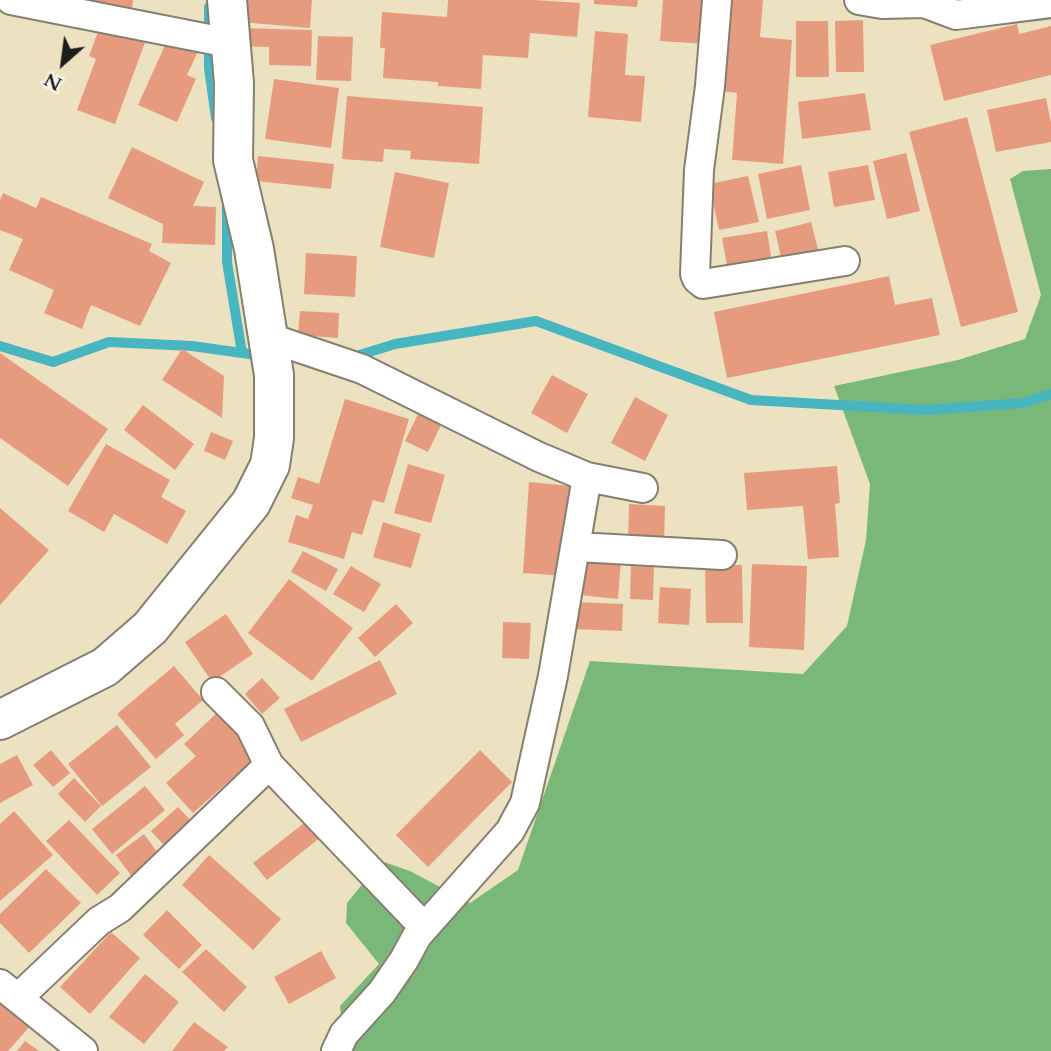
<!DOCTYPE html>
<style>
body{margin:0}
#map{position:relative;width:1051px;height:1051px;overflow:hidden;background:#ece2c1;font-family:Cardo,serif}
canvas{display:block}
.north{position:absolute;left:28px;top:28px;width:70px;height:70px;-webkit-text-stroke:5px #f7f3e8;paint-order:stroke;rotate:208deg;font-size:19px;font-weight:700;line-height:28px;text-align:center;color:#1c1c1c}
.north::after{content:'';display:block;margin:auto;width:24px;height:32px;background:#1c1c1c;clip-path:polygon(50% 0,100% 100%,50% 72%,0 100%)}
</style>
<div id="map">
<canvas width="1051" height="1051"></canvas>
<div class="north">N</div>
</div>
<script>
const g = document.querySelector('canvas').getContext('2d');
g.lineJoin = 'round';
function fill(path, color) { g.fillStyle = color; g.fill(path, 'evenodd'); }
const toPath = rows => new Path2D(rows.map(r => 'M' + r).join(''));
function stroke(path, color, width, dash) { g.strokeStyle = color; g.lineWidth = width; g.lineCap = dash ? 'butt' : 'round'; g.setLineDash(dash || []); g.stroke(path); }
const forest = toPath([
 [1051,169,1051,1051,344,1051,340,1006,379,964,346,923,347,903,381,861,410,871,470,903,518,870,590,661,803,674,847,626,866,540,870,484,834,386,958,360,1025,339,1041,295,1010,179,1023,171]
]);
const stream = toPath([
 [209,7,209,68,216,118],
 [227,206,227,262,242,353,264,356],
 [0,346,53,362,109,342,192,346,242,353],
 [350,358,395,344,536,321,751,400,926,410,1023,403,1051,394]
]);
const building = toPath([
 [69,0,133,0,131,16],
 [242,0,312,0,310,28,240,22],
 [448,0,534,0,580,3,577,37,530,33,528,58,483,55,481,89,438,86,438,82,383,78,385,48,380,48,382,12,447,17],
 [594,0,638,0,637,7,594,4],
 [663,0,709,0,706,44,660,41],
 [729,0,763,0,760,37,792,40,783,164,732,160,737,93,722,91],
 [863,20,864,72,836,72,835,21],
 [102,21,147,37,115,124,77,110,96,59,89,56],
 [796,21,828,21,829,77,796,77],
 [1017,24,1019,34,1051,26,1051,75,944,101,930,45],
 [242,28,312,30,311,66,269,65,269,47,241,46],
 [595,31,628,34,625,75,645,76,641,122,588,117],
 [170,34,200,47,187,75,196,79,177,122,138,105],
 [318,36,353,37,351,81,316,80],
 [274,79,339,88,331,148,265,139],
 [865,93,871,130,802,139,798,102],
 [347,96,483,107,479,164,410,159,411,151,384,149,383,162,342,159],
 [1046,98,1051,123,1051,142,996,152,987,110],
 [967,117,1018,312,961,327,909,132],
 [132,147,204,182,193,206,216,207,215,245,162,243,163,224,108,198],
 [906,153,920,211,887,219,873,161],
 [258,156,334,164,331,189,256,181],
 [801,165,810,210,767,219,758,174],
 [868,165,875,200,834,207,828,172],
 [395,172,449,183,434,258,380,247],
 [748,176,759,222,719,230,709,184],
 [3,193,36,208,41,197,152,244,149,251,171,263,140,326,91,305,82,329,44,313,54,290,9,270,23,239,0,230,0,200],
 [811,222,820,257,783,266,775,231],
 [767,231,773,269,729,276,722,238],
 [306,253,357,256,355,297,304,294],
 [889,276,895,305,932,298,940,335,727,378,714,312],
 [300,311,339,313,338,338,298,335],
 [182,349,224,376,222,418,162,380],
 [0,353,108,429,68,486,0,438],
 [552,375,588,394,567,433,531,413],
 [635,397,668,415,645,461,611,443],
 [345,399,409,419,384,503,373,500,362,535,352,532,344,559,288,542,296,515,308,519,313,505,291,498,298,477,319,484],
 [143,405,194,444,175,470,124,430],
 [419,412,442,423,428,452,405,441],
 [211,432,233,441,225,460,204,451],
 [106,444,170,480,161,497,186,511,167,544,114,514,104,532,68,511],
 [408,464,445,475,431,523,394,513],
 [837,466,840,503,835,504,839,557,808,559,803,506,747,510,744,473],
 [529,482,571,486,565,576,523,573],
 [629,504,665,506,664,544,628,542],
 [0,508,49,550,0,605],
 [383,522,421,534,411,568,373,557],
 [303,551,338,569,326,591,291,572],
 [583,557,621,560,618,599,580,595],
 [631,562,654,563,653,600,630,599],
 [752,564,807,566,804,650,749,647],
 [705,565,742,565,743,623,706,623],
 [351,566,381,584,364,612,333,594],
 [289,579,353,628,312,681,248,633],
 [660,587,691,589,689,625,658,623],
 [575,602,623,604,622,631,575,629],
 [396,604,413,623,375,657,358,638],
 [226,614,253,654,212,682,185,642],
 [503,622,531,623,529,659,502,658],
 [380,660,397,694,301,742,284,709],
 [174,666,203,700,175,724,184,735,156,759,117,714],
 [262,678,280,698,262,714,245,694],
 [220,710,232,723,255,758,193,813,166,783,196,756,184,744],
 [117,725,151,767,102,806,68,764],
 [51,750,70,773,53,787,33,765],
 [480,750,512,782,428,867,396,835],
 [17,755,33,785,0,803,0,764],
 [74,778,101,806,85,822,58,794],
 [145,786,165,810,112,854,92,829],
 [178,807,197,827,170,852,151,831],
 [14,811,53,855,0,901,0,824],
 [69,820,120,873,97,895,46,841],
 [308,820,321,837,267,880,253,863],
 [144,834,163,860,135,881,116,855],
 [209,855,281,919,253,950,182,885],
 [46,869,81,903,29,953,0,923,0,914],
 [167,910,202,945,179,969,143,935],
 [111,932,140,958,90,1014,60,987],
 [206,949,247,987,224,1012,182,972],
 [321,951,336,978,289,1004,274,977],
 [145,974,179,1002,144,1044,109,1017],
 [0,997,31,1025,8,1051,0,1051],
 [194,1022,228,1047,224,1051,172,1051],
 [25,1041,39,1051,17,1051]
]);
const street = toPath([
 [11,0,229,43],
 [717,0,710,86,699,170,695,274,697,279,703,284,845,261],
 [859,0,882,4,924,3,956,15,1051,3],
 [267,337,362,369,539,457,587,477,553,676,525,803,510,831,417,936,404,960,382,992,344,1034,336,1051],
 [587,477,643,488],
 [577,547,722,555],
 [216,692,250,726,269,765],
 [0,984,83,1051],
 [18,998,99,921,120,908,269,765,424,927]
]);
const secondary = toPath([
 [0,720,105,667,150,628,251,503,270,465,274,438,274,375,254,249,233,160,234,83,227,0]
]);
fill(forest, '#79b878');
stroke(stream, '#47b6c1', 10);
fill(building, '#e69b7f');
stroke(street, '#847f6e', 32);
stroke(secondary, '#847f6e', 42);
stroke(street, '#fff', 28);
stroke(secondary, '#fff', 38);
</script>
